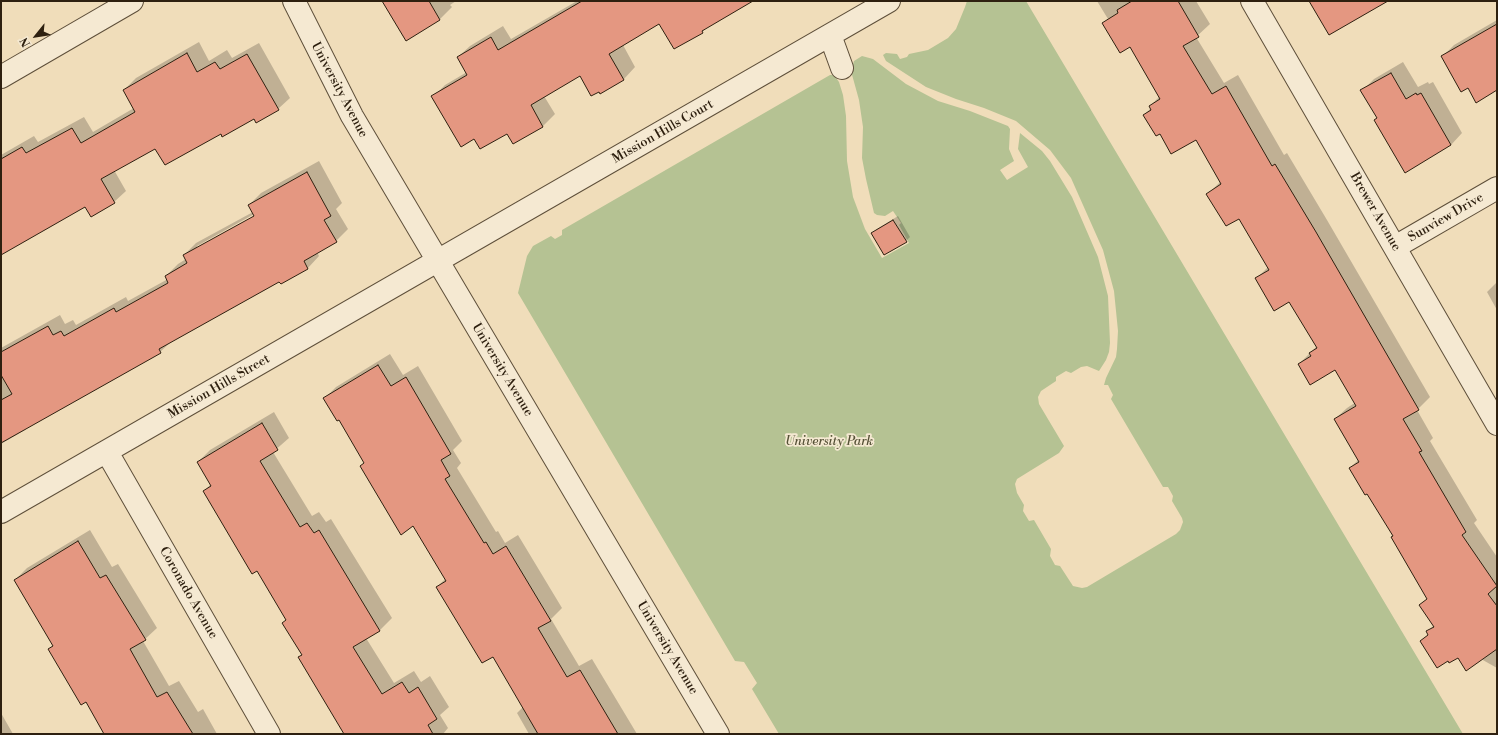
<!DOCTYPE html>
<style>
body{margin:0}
#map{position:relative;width:1498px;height:735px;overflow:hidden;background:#f0ddba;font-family:"Libre Bodoni",serif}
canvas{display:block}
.frame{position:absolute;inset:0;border:2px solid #2e2010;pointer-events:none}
.north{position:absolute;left:16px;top:16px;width:40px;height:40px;-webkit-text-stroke:3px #f5e9d2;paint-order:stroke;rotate:240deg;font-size:11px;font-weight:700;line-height:16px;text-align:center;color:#2e2010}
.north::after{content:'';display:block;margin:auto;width:14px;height:18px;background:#2e2010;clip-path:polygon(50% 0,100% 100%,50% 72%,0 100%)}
</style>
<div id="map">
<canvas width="1498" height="735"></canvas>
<div class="frame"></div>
<div class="north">N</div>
</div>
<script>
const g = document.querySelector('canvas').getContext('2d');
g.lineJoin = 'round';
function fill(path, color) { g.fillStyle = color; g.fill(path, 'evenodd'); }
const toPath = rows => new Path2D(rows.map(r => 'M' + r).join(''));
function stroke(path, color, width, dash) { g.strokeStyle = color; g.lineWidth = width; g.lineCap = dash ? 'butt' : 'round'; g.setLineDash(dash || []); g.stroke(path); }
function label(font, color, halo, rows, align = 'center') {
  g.font = font + ' "Libre Bodoni",serif'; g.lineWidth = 3.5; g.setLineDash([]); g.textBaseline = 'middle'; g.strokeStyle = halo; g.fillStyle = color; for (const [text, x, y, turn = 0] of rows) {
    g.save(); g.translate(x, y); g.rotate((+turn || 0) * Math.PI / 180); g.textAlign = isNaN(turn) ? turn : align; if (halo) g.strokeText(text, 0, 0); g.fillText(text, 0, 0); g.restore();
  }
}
const green = toPath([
 [967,1,1026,1,1463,734,779,734,752,689,757,683,744,662,735,661,518,293,527,256,533,246,551,236,555,239,562,235,562,230,830,75,834,75,839,82,843,95,846,116,847,161,853,197,865,229,882,258,909,243,899,225,901,223,893,211,885,216,877,215,874,213,866,179,862,158,863,127,859,100,851,71,854,61,862,56,873,59,906,84,938,101,970,111,1008,126,1010,129,1009,149,1014,161,1000,170,1007,180,1028,167,1018,149,1020,133,1042,151,1050,161,1072,197,1098,257,1108,296,1110,343,1109,352,1106,360,1099,371,1087,366,1081,367,1071,373,1066,371,1056,377,1056,381,1041,391,1038,397,1039,404,1064,446,1059,453,1017,479,1015,484,1017,493,1024,505,1023,511,1029,521,1034,520,1051,549,1050,556,1055,565,1060,566,1073,586,1082,588,1087,587,1176,534,1180,530,1183,522,1182,518,1172,501,1173,496,1168,487,1163,487,1111,399,1113,395,1108,385,1104,385,1106,378,1116,357,1117,349,1118,331,1114,291,1103,250,1071,178,1050,150,1016,121,984,108,956,99,926,87,886,61,883,55,886,53,897,54,900,59,907,57,909,54,928,50,948,38,956,29,965,7]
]);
const shadow = toPath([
 [384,1,456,1,450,5,452,7,440,19,406,39],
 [577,1,747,1,710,25,702,32,659,23,623,45,635,67,624,79,601,92,580,75,544,96,555,114,543,126,514,143,507,132,474,137,433,97,445,85,467,72,458,57,470,46,503,26,511,39],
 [1097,1,1196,1,1210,24,1196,37,1224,83,1238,75,1284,155,1287,153,1327,220,1430,397,1417,410,1433,438,1430,441,1477,520,1474,523,1497,557,1497,668,1481,659,1458,657,1421,641,1429,634,1428,631,1434,625,1420,605,1428,598,1394,536,1350,468,1359,459,1335,419,1347,408,1356,402,1335,368,1299,364,1317,346,1290,301,1257,278,1268,267,1239,217,1208,194,1221,181,1196,138,1160,133,1144,115,1151,108,1150,106,1160,96,1131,45,1104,23,1108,19],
 [1497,20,1497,89,1468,87,1442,57,1454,45],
 [199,42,209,61,227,50,232,58,259,43,290,98,278,109,254,118,221,133,156,147,114,170,126,191,114,202,85,205,1,254,1,155,34,136,38,142,84,117,93,132,134,108,124,90,136,78],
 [1403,62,1418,87,1428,82,1429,84,1433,82,1462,133,1451,145,1375,120,1378,117,1362,91,1374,79],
 [319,161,342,203,336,209,348,229,336,241,317,252,319,256,308,268,281,283,280,281,172,341,160,352,28,427,25,430,1,444,1,348,60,315,65,324,73,320,76,325,126,297,128,301,168,279,166,276,178,264,186,259,184,255,196,243,253,212,249,205,261,193],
 [258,212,259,214,197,248,197,246],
 [898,216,910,237,906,241,873,233,877,229],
 [1497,282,1497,310,1487,292],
 [390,354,403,375,418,366,462,441,453,450,461,463,457,468,496,532,498,531,505,543,518,535,562,608,551,619,579,666,592,659,637,734,529,734,517,713,523,707,494,656,437,587,446,578,414,525,361,466,365,462,339,419,325,398,336,387],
 [274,412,289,438,273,452,312,516,319,512,326,522,331,519,392,618,380,630,366,638,394,683,414,671,421,682,430,676,449,707,440,715,448,728,443,734,345,734,299,657,302,654,287,619,258,570,204,491,211,484,198,462,210,450],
 [90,530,112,567,118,564,157,628,143,641,169,686,179,681,198,712,203,709,217,734,106,734,86,701,49,649,53,645,15,580,27,568],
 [1,713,13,734,1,734]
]);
const building = toPath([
 [382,1,429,1,440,20,406,41,382,1],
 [582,1,753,1,702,31,703,33,674,49,659,24,609,54,624,80,600,94,599,92,591,96,580,76,531,105,543,127,513,144,507,134,480,149,474,139,461,147,431,96,467,75,457,57,491,37,498,50,582,1],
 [1132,1,1178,1,1199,37,1183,46,1212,94,1226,86,1272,166,1275,164,1316,232,1419,410,1403,419,1422,451,1419,452,1466,532,1462,535,1497,586,1488,594,1497,606,1497,649,1466,671,1458,658,1449,663,1448,661,1437,668,1420,641,1428,635,1426,631,1434,627,1419,605,1427,599,1391,537,1393,536,1367,494,1365,495,1349,468,1359,462,1334,419,1356,406,1335,370,1310,385,1298,364,1311,356,1309,353,1317,348,1289,302,1274,311,1255,278,1269,270,1239,219,1226,226,1206,194,1221,184,1196,140,1171,154,1160,134,1156,136,1143,115,1151,110,1149,106,1160,99,1130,47,1120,53,1102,23,1118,13,1117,10,1132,1],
 [1309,1,1388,1,1329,35,1309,1],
 [1497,24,1497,90,1476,103,1468,88,1461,92,1441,56,1497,24],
 [187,53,197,72,215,62,220,69,247,54,279,110,256,123,254,119,222,137,221,134,165,165,155,149,101,179,115,203,91,217,85,207,1,255,1,159,22,147,26,153,72,128,81,143,135,112,123,90,187,53],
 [1391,73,1406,99,1416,93,1417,95,1421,93,1451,145,1405,173,1374,120,1377,118,1360,90,1391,73],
 [307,172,331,216,324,220,337,242,304,261,308,269,281,284,279,282,159,349,161,353,1,443,1,400,12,394,1,375,1,352,48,326,53,335,61,331,64,336,114,308,116,312,168,283,165,276,187,263,183,255,254,216,248,205,307,172],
 [893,220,907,242,884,255,871,233,893,220],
 [378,365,391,386,406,377,451,454,441,460,450,476,445,479,484,543,486,542,493,554,506,546,551,621,538,628,567,677,580,670,618,734,538,734,493,657,482,663,436,587,446,581,413,526,401,535,360,466,364,463,339,420,337,421,323,398,378,365],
 [262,423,278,450,260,461,300,527,307,523,314,533,319,530,380,631,353,647,382,694,402,682,409,693,418,687,437,719,428,725,433,734,344,734,298,657,302,655,282,623,286,620,257,571,252,574,203,491,211,486,197,462,262,423],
 [78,541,100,578,106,575,146,640,130,649,157,697,167,692,193,734,104,734,86,702,81,705,48,649,53,646,14,580,78,541]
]);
const minor = toPath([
 [294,1,352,116,718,734],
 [1252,1,1497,424],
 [830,35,842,68],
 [1,77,132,1],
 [1395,247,1497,188],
 [107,452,269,734],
 [1,512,889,1]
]);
const streetNames = [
 ["University Avenue",339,90,62],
 ["Mission Hills Court",663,132,-30],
 ["Brewer Avenue",1375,212,60],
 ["Sunview Drive",1446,218,-30],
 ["University Avenue",502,370,59],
 ["Mission Hills Street",219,387,-30],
 ["Coronado Avenue",188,593,60],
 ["University Avenue",667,648,59]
];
const parkNames = [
 ["University Park",829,442]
];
fill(green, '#b5c293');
fill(shadow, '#0003');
fill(building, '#e49781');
stroke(building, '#2e2010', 1);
stroke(minor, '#5e4f3a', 24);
stroke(minor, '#f5e9d2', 22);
label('13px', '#2e2010', '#f5e9d2', streetNames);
label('italic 13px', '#565137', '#f5e9d2', parkNames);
</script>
